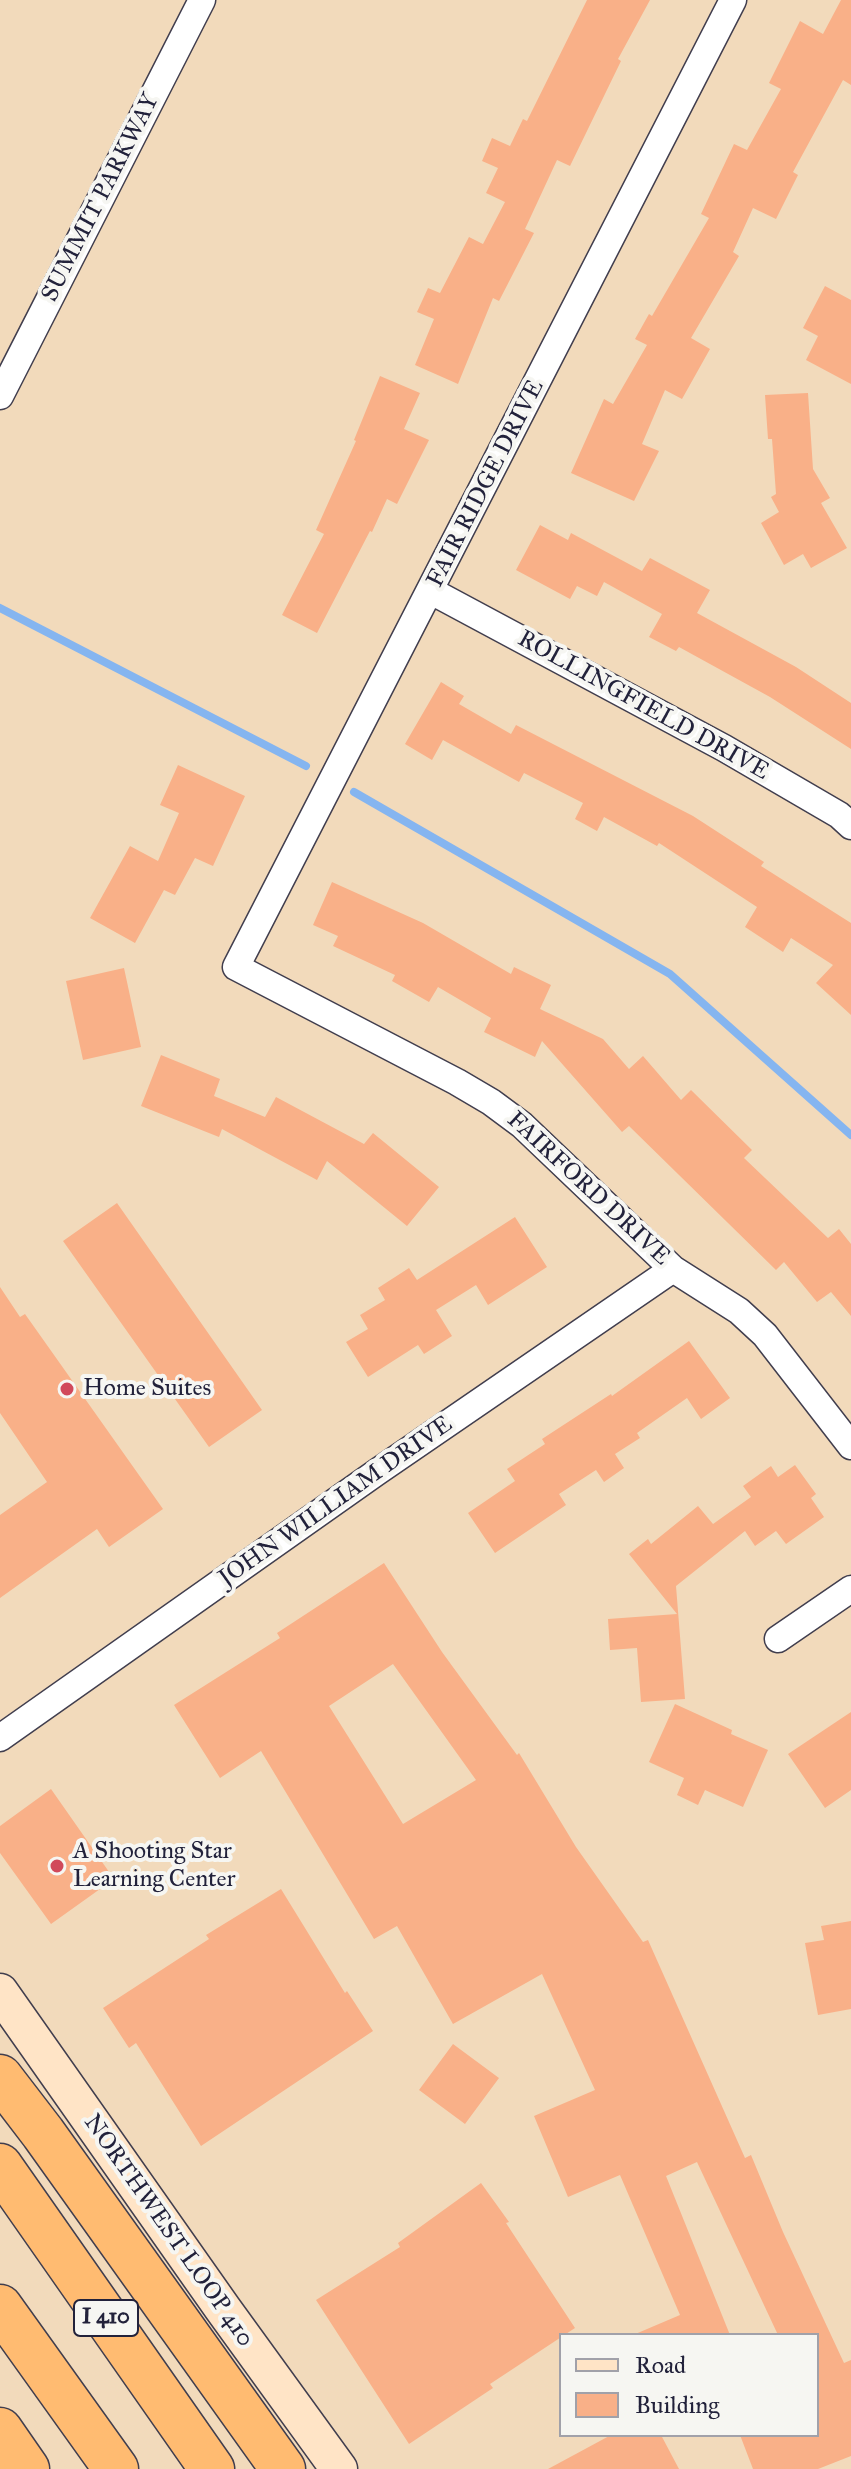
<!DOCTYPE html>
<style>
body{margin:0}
#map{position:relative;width:851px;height:2469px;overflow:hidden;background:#f2dabb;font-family:"IM FELL Great Primer",serif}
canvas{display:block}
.legend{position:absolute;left:559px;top:2333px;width:260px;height:104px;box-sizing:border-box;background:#f6f6f2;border:2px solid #a1a1a9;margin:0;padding:10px 14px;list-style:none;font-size:24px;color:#22223b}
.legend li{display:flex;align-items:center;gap:16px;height:40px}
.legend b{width:40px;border:2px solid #a1a1a9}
</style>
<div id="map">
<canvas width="851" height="2469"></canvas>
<ul class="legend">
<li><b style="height:10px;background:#ffe4c6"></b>Road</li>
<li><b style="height:22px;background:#f9b088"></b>Building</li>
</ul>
</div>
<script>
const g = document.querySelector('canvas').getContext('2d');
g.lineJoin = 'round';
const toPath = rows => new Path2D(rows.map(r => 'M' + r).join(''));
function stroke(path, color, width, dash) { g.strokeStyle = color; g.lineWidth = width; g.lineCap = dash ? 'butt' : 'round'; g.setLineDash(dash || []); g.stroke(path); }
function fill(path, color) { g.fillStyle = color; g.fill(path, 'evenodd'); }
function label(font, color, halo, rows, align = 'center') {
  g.font = font + ' "IM FELL Great Primer",serif'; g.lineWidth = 8; g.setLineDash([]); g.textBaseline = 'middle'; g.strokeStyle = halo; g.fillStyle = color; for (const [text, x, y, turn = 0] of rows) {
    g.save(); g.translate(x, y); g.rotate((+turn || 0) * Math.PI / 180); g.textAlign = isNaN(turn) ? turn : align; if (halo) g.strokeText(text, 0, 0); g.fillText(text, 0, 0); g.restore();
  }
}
const stream = toPath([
 [0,608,306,766],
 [354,792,670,974,851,1135]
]);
const building = toPath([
 [587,0,650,0,618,59,621,61,570,166,557,160,525,229,534,233,499,301,493,298,458,384,415,365,434,319,417,312,428,288,440,293,469,237,483,244,505,202,486,193,498,168,482,161,492,138,510,146,523,119,527,121],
 [841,0,851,0,851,85,843,80,793,172,798,175,776,219,753,208,733,252,739,256,691,338,710,349,682,399,665,390,642,444,659,451,634,501,571,473,604,399,613,404,647,345,635,339,649,314,652,316,709,218,701,214,734,144,747,150,781,89,769,83,800,21,823,34],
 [825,286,851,300,851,384,806,360,818,336,803,328],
 [380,376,420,393,404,429,429,440,397,504,387,499,372,532,370,531,317,633,282,615,324,534,316,530,356,441,354,440],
 [808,393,813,469,830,498,821,503,847,548,811,568,803,554,784,565,761,523,779,512,771,497,776,494,772,439,768,439,765,395],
 [540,525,568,540,571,533,642,571,650,558,710,590,697,613,796,667,851,703,851,749,770,697,679,647,676,651,649,637,662,614,604,582,597,596,577,586,570,599,516,570],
 [441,682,464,696,459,704,511,734,516,725,693,816,764,862,761,866,851,923,851,1015,816,983,833,965,791,938,783,952,745,927,757,907,659,843,657,846,604,817,597,831,575,819,583,803,524,773,519,782,443,740,432,760,405,744],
 [178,765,245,796,213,866,195,858,175,895,164,890,135,943,90,918,130,846,158,861,179,813,160,805],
 [332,882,423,923,511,974,514,967,551,985,540,1009,603,1039,629,1069,643,1056,681,1100,691,1090,752,1150,744,1158,828,1238,839,1229,851,1244,851,1316,831,1292,817,1302,784,1262,776,1270,629,1126,622,1132,542,1041,535,1057,484,1032,491,1018,438,987,429,1002,392,981,395,975,333,946,338,936,313,925],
 [124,968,141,1047,83,1060,66,981],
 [161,1055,220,1079,214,1096,265,1117,276,1097,364,1144,373,1133,439,1187,407,1226,327,1161,317,1180,222,1129,219,1137,141,1106],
 [117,1203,262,1410,209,1447,63,1241],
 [515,1217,547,1267,488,1305,476,1285,436,1310,452,1336,424,1354,418,1345,368,1377,346,1342,368,1329,360,1315,385,1300,378,1288,409,1268,417,1280],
 [0,1287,20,1317,25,1314,163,1509,109,1547,97,1529,0,1598,0,1515,47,1482,0,1413],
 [689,1341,730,1398,701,1419,687,1398,637,1433,640,1438,615,1454,624,1468,604,1482,596,1470,559,1494,566,1505,495,1553,468,1513,515,1481,507,1469,545,1444,542,1439,611,1394,612,1396],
 [795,1465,816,1494,811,1498,824,1517,786,1544,776,1531,755,1546,745,1531,676,1586,685,1699,641,1702,637,1648,610,1650,608,1619,677,1614,629,1554,648,1539,651,1544,698,1506,713,1524,751,1497,743,1486,771,1466,778,1477],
 [384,1563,442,1652,517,1755,519,1753,576,1847,643,1942,648,1940,745,2158,751,2155,783,2232,844,2363,851,2360,851,2456,818,2469,753,2469,740,2435,817,2435,817,2335,778,2335,697,2162,666,2176,730,2335,633,2335,680,2315,620,2175,568,2197,534,2116,595,2090,542,1974,453,2024,397,1926,374,1939,261,1751,220,1778,174,1705,280,1638,277,1633],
 [393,1664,476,1780,403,1824,329,1706],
 [675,1704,732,1730,731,1734,768,1750,743,1807,705,1790,698,1805,677,1795,684,1778,649,1762],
 [851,1712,851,1790,825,1808,788,1754],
 [51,1789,114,1879,51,1924,0,1853,0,1826],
 [281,1889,345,1993,347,1991,373,2031,201,2146,136,2043,129,2048,103,2008,209,1939,206,1935],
 [851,1921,851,2009,818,2015,805,1943,824,1940,821,1926],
 [453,2044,499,2078,465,2124,419,2090],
 [481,2183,509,2222,506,2223,575,2328,490,2384,493,2388,409,2444,316,2300,400,2247,398,2243],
 [611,2435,661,2435,679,2469,548,2469]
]);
const street = toPath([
 [733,0,236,967,457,1082,491,1102,522,1125,673,1269,739,1311,765,1335,851,1446],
 [0,396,202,0],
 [431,591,724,748,839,815,851,826],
 [778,1639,851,1589],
 [0,1738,377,1472,673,1269]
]);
const secondary = toPath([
 [0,1992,223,2309,339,2469]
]);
const highway = toPath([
 [0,2077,43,2133,283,2469],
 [0,2166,212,2469],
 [0,2307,116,2469],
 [0,2430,27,2469]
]);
const markers = [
 [67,1389,8,"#d1495b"],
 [57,1866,8,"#d1495b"]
];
const shields = [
 [106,2318,64]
];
const shieldNames = [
 ["I 410",106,2318]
];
const streetNames = [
 ["SUMMIT PARKWAY",101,198,-63],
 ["FAIR RIDGE DRIVE",486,484,-63],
 ["ROLLINGFIELD DRIVE",643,706,29],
 ["FAIRFORD DRIVE",588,1189,43],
 ["JOHN WILLIAM DRIVE",336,1502,-35],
 ["NORTHWEST LOOP 410",168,2231,55]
];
const poiNames = [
 ["Home Suites",83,1389],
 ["A Shooting Star",73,1852],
 ["Learning Center",73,1880]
];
stroke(stream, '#85b5f0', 8);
fill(building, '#f9b088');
stroke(street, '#413e4e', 29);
stroke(secondary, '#413e4e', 39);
stroke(highway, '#413e4e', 47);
stroke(street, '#fff', 26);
stroke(secondary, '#ffe4c6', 36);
stroke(highway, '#ffbb71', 44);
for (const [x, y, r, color] of markers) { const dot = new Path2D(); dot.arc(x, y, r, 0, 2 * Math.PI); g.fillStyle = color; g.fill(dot); stroke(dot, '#f6f6f2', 3); }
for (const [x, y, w] of shields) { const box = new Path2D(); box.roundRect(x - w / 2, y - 18, w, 36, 6); g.fillStyle = '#f6f6f2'; g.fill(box); stroke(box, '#22223b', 2); }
label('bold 22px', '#22223b', null, shieldNames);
label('24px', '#22223b', '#f6f6f2', streetNames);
label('24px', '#22223b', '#f6f6f2', poiNames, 'left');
</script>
